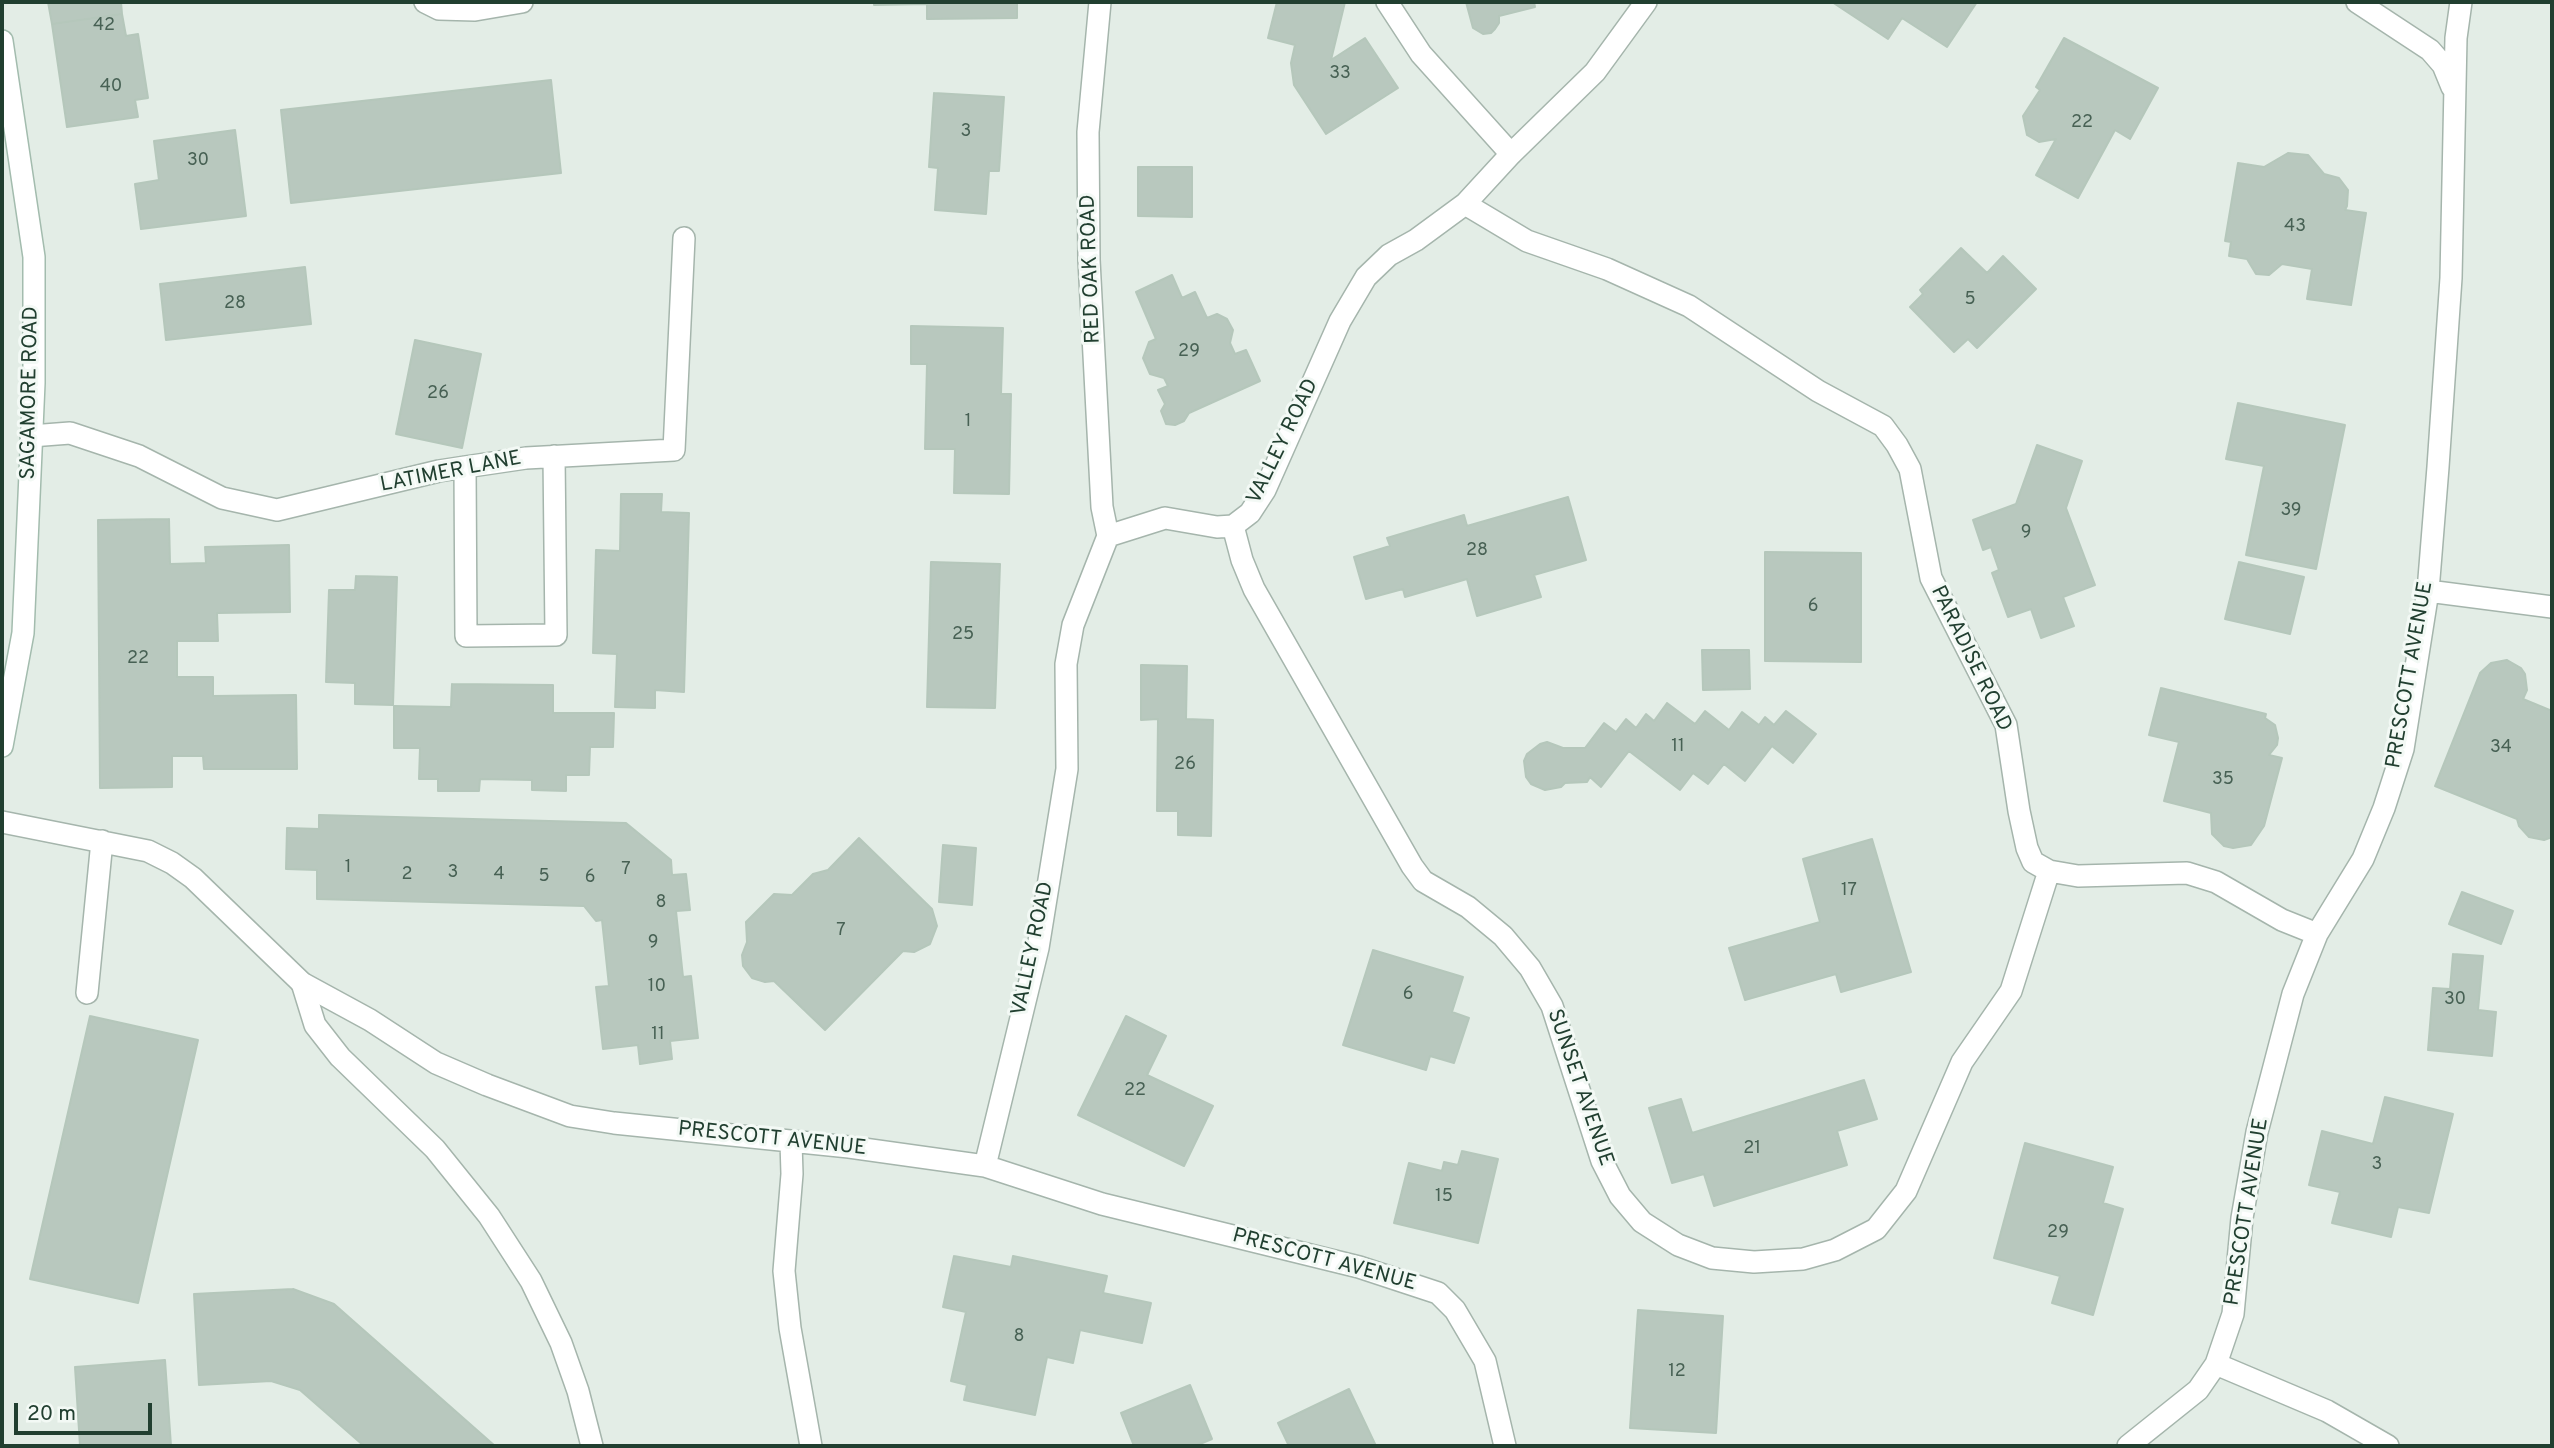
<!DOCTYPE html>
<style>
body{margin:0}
#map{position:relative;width:2554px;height:1448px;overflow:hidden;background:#e3ede6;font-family:Overpass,sans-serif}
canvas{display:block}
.frame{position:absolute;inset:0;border:4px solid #213f30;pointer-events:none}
.scale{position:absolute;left:14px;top:1403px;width:138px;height:32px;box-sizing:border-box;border:4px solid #213f30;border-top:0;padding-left:9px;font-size:21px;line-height:24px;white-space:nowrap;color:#213f30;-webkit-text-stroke:5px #f3f9f5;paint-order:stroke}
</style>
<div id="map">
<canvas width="2554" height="1448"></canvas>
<div class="frame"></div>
<div class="scale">20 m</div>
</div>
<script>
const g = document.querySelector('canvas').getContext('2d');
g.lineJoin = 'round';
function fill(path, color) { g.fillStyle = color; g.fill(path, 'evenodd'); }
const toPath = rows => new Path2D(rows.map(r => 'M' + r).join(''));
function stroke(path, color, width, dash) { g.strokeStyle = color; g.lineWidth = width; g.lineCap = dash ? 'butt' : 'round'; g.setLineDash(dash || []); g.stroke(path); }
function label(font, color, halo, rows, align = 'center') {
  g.font = font + ' Overpass,sans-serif'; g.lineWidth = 6; g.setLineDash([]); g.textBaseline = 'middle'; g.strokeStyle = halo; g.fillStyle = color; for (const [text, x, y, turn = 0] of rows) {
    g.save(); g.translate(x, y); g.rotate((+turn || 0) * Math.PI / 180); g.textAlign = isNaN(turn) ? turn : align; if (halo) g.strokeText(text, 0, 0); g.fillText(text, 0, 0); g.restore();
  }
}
const building = toPath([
 [48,2,121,2,122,14,52,24,48,2],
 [874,2,1017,2,1017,18,927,19,927,4,874,5,874,2],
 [1277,2,1345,2,1331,60,1365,38,1398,88,1326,134,1294,85,1291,63,1295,45,1268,38,1277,2],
 [1466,2,1534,2,1535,7,1499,16,1499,23,1495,29,1491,33,1483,34,1473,28,1466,2],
 [1832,2,1977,2,1947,47,1902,18,1888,39,1832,2],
 [122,14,126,36,138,34,148,98,135,100,138,117,67,127,52,24,122,14],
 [2064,38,2158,88,2130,139,2115,130,2078,198,2036,175,2056,139,2039,142,2027,135,2023,116,2040,90,2036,87,2064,38],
 [551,80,561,173,291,203,281,110,551,80],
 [934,93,1004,97,999,171,989,171,986,214,935,210,938,168,929,167,934,93],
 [235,130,246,216,141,229,135,184,159,180,154,141,235,130],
 [2288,153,2308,155,2324,174,2339,178,2348,190,2347,206,2345,210,2366,213,2351,305,2307,299,2312,269,2282,264,2269,275,2256,274,2247,259,2229,256,2231,242,2225,241,2238,163,2264,167,2288,153],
 [1138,167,1192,167,1192,217,1138,216,1138,167],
 [1961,248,1987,273,2003,256,2036,289,1977,348,1968,339,1954,352,1910,307,1923,294,1920,290,1961,248],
 [305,267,311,324,166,340,160,284,305,267],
 [1172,275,1182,298,1195,292,1207,318,1217,314,1227,319,1233,330,1230,343,1235,354,1246,350,1260,381,1189,413,1184,421,1175,425,1166,424,1161,411,1165,404,1158,390,1168,386,1164,378,1150,374,1143,358,1149,342,1156,339,1136,292,1172,275],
 [911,326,1003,328,1001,394,1011,394,1009,494,954,493,955,449,925,449,927,364,911,364,911,326],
 [415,340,481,354,462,448,396,434,415,340],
 [2238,403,2345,425,2316,569,2246,555,2264,466,2226,459,2238,403],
 [2037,445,2082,461,2066,508,2095,585,2063,597,2074,626,2041,638,2031,609,2008,617,1992,573,1999,570,1991,547,1983,550,1973,520,2016,504,2037,445],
 [621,494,662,494,661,512,689,513,684,692,655,690,655,708,615,707,617,654,593,653,596,550,620,551,621,494],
 [1568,497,1586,560,1534,575,1541,597,1477,616,1467,579,1405,597,1403,589,1366,599,1354,557,1390,546,1387,538,1464,515,1467,526,1568,497],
 [169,519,170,564,206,563,205,547,289,545,290,612,217,613,218,641,177,641,177,677,213,677,213,696,296,695,297,769,204,769,203,756,172,756,172,787,100,788,98,520,169,519],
 [1765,552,1861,553,1861,662,1765,661,1765,552],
 [931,562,1000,564,995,708,927,707,931,562],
 [2239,562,2304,577,2290,634,2225,619,2239,562],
 [356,576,397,577,393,705,355,704,355,683,326,682,329,590,355,590,356,576],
 [1702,650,1749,650,1750,689,1703,690,1702,650],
 [2507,660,2521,668,2525,674,2527,690,2523,699,2552,711,2552,837,2544,840,2529,837,2519,826,2517,819,2435,786,2480,673,2491,663,2507,660],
 [1141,665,1187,666,1186,719,1213,720,1211,836,1178,835,1178,811,1157,811,1158,719,1141,720,1141,665],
 [452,684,553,685,553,713,614,713,613,747,590,747,589,775,566,775,566,791,532,790,532,780,480,779,479,791,438,791,438,779,419,779,420,748,394,748,394,706,451,707,452,684],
 [2161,688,2266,714,2265,718,2275,725,2278,738,2277,745,2269,755,2282,758,2264,826,2251,845,2233,848,2224,846,2212,834,2211,813,2164,801,2179,742,2149,735,2161,688],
 [1667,703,1695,724,1705,711,1729,730,1742,712,1759,725,1765,717,1774,725,1786,711,1816,734,1793,763,1772,746,1745,781,1724,764,1708,784,1693,773,1680,790,1629,751,1601,787,1590,777,1587,782,1565,783,1561,787,1545,790,1531,784,1526,777,1524,761,1527,754,1540,744,1547,742,1563,748,1585,748,1604,723,1616,732,1626,719,1636,728,1646,714,1654,721,1667,703],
 [319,815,626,823,671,860,672,875,686,874,690,910,676,911,683,977,691,976,698,1038,670,1041,672,1059,640,1064,638,1045,603,1049,596,987,609,986,602,920,596,921,584,906,317,899,317,870,286,869,287,828,319,829,319,815],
 [859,838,932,909,937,926,930,944,914,952,903,951,825,1030,774,981,765,982,752,978,743,966,742,955,747,942,746,922,774,894,792,895,813,874,828,870,859,838],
 [1872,839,1911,972,1841,992,1836,974,1745,1000,1729,948,1820,922,1803,859,1872,839],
 [943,845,976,848,972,905,939,902,943,845],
 [2462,892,2513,911,2501,944,2449,924,2462,892],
 [1373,950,1463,977,1452,1012,1469,1018,1454,1063,1430,1056,1426,1070,1343,1045,1373,950],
 [2453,954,2483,956,2478,1010,2496,1012,2492,1056,2428,1050,2433,988,2450,989,2453,954],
 [90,1016,198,1040,138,1303,30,1279,90,1016],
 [1126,1016,1166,1036,1147,1075,1213,1106,1184,1166,1078,1115,1126,1016],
 [1864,1080,1877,1119,1837,1131,1847,1165,1714,1206,1704,1174,1672,1183,1649,1108,1681,1099,1692,1133,1864,1080],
 [2385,1097,2453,1114,2429,1213,2398,1207,2391,1237,2332,1223,2340,1192,2309,1185,2322,1131,2373,1144,2385,1097],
 [2025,1143,2113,1167,2103,1203,2123,1209,2093,1315,2052,1303,2060,1276,1994,1258,2025,1143],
 [1462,1151,1498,1159,1478,1243,1394,1223,1409,1163,1442,1171,1444,1162,1458,1165,1462,1151],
 [954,1256,1011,1267,1013,1256,1107,1276,1103,1293,1151,1303,1142,1343,1080,1330,1073,1363,1047,1357,1035,1415,964,1400,967,1385,951,1381,966,1312,943,1307,954,1256],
 [293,1289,334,1304,495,1446,364,1446,300,1390,271,1381,199,1385,194,1294,293,1289],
 [1638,1310,1723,1316,1716,1433,1630,1428,1638,1310],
 [165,1360,171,1446,80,1446,75,1367,165,1360],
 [1190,1385,1212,1439,1195,1446,1134,1446,1121,1413,1190,1385],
 [1349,1389,1376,1446,1289,1446,1278,1423,1349,1389]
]);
const lane = toPath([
 [425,2,439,9,475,10,522,2],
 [31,436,70,433,139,456,222,498,277,510,439,471,465,467,526,458,674,450,684,238],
 [465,467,466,636,556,635,554,456],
 [302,983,315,1025,340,1057,435,1149,489,1216,531,1281,561,1343,578,1391,592,1446]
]);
const street = toPath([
 [1387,2,1421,54,1511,154],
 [2357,2,2430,50,2443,65,2452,87],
 [1465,204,1527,241,1607,269,1689,306,1818,391,1883,426,1897,445,1910,469,1931,578,2006,725,2019,811,2027,848,2033,862,2049,871,2078,876,2187,873,2216,882,2282,920,2317,934],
 [1233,526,1242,560,1254,589,1412,866,1423,881,1468,907,1503,936,1530,968,1552,1006,1602,1161,1620,1196,1642,1222,1678,1245,1712,1258,1754,1262,1803,1259,1835,1250,1876,1229,1906,1191,1962,1062,2011,991,2049,871],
 [1108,536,1165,518,1217,527,1233,526,1250,513,1265,490,1340,321,1366,277,1389,255,1416,240,1465,204,1511,154,1595,72,1646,2],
 [2428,591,2552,607],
 [2,822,148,851,172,863,193,878,302,983,370,1020,436,1063,487,1085,570,1116,614,1123,849,1147,985,1166,1102,1204,1359,1267,1438,1293,1455,1310,1485,1361,1505,1446],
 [87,993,102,841],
 [791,1142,792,1174,784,1271,790,1328,811,1446],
 [985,1166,1038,948,1067,769,1066,664,1073,625,1108,536,1102,507,1089,260,1088,132,1100,2],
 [2216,1364,2327,1411,2388,1446],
 [2128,1446,2198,1390,2216,1364,2233,1314,2242,1218,2257,1132,2293,994,2317,934,2363,859,2384,808,2403,749,2428,591,2438,467,2451,278,2456,38,2461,2]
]);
const secondary = toPath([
 [2,41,34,257,34,383,23,633,2,746]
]);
const numberNames = [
 ["42",104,26],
 ["33",1340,74],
 ["40",111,87],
 ["22",2082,123],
 ["3",966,132],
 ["30",198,161],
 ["43",2295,227],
 ["5",1970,300],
 ["28",235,304],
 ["29",1189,352],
 ["26",438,394],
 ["1",968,422],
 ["39",2291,511],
 ["9",2026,533],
 ["28",1477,551],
 ["6",1813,607],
 ["25",963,635],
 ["22",138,659],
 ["11",1678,747],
 ["34",2501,748],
 ["26",1185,765],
 ["35",2223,780],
 ["1",348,868],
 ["7",626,870],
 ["3",453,873],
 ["2",407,875],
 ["4",499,875],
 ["5",544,877],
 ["6",590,878],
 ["17",1849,891],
 ["8",661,903],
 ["7",841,931],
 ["9",653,943],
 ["10",657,987],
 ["6",1408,995],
 ["30",2455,1000],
 ["11",658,1035],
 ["22",1135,1091],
 ["21",1752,1149],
 ["3",2377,1165],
 ["15",1444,1197],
 ["29",2058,1233],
 ["8",1019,1337],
 ["12",1677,1372]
];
const streetNames = [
 ["RED OAK ROAD",1092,269,-92],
 ["SAGAMORE ROAD",31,393,-89],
 ["VALLEY ROAD",1284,442,-64],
 ["LATIMER LANE",451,473,-11],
 ["PARADISE ROAD",1970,659,64],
 ["PRESCOTT AVENUE",2411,675,-80],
 ["VALLEY ROAD",1034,949,-78],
 ["SUNSET AVENUE",1579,1088,71],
 ["PRESCOTT AVENUE",772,1140,6],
 ["PRESCOTT AVENUE",2248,1212,-81],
 ["PRESCOTT AVENUE",1324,1261,15]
];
fill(building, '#b8c8be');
stroke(building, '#b5c7bb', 2);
stroke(lane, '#a5b5ac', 24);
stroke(street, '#a5b5ac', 24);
stroke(secondary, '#a3bcae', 24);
stroke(lane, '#fff', 21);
stroke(street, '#fff', 21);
stroke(secondary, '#fff', 21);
label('18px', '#476154', null, numberNames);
label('21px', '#213f30', '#f3f9f5', streetNames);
</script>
